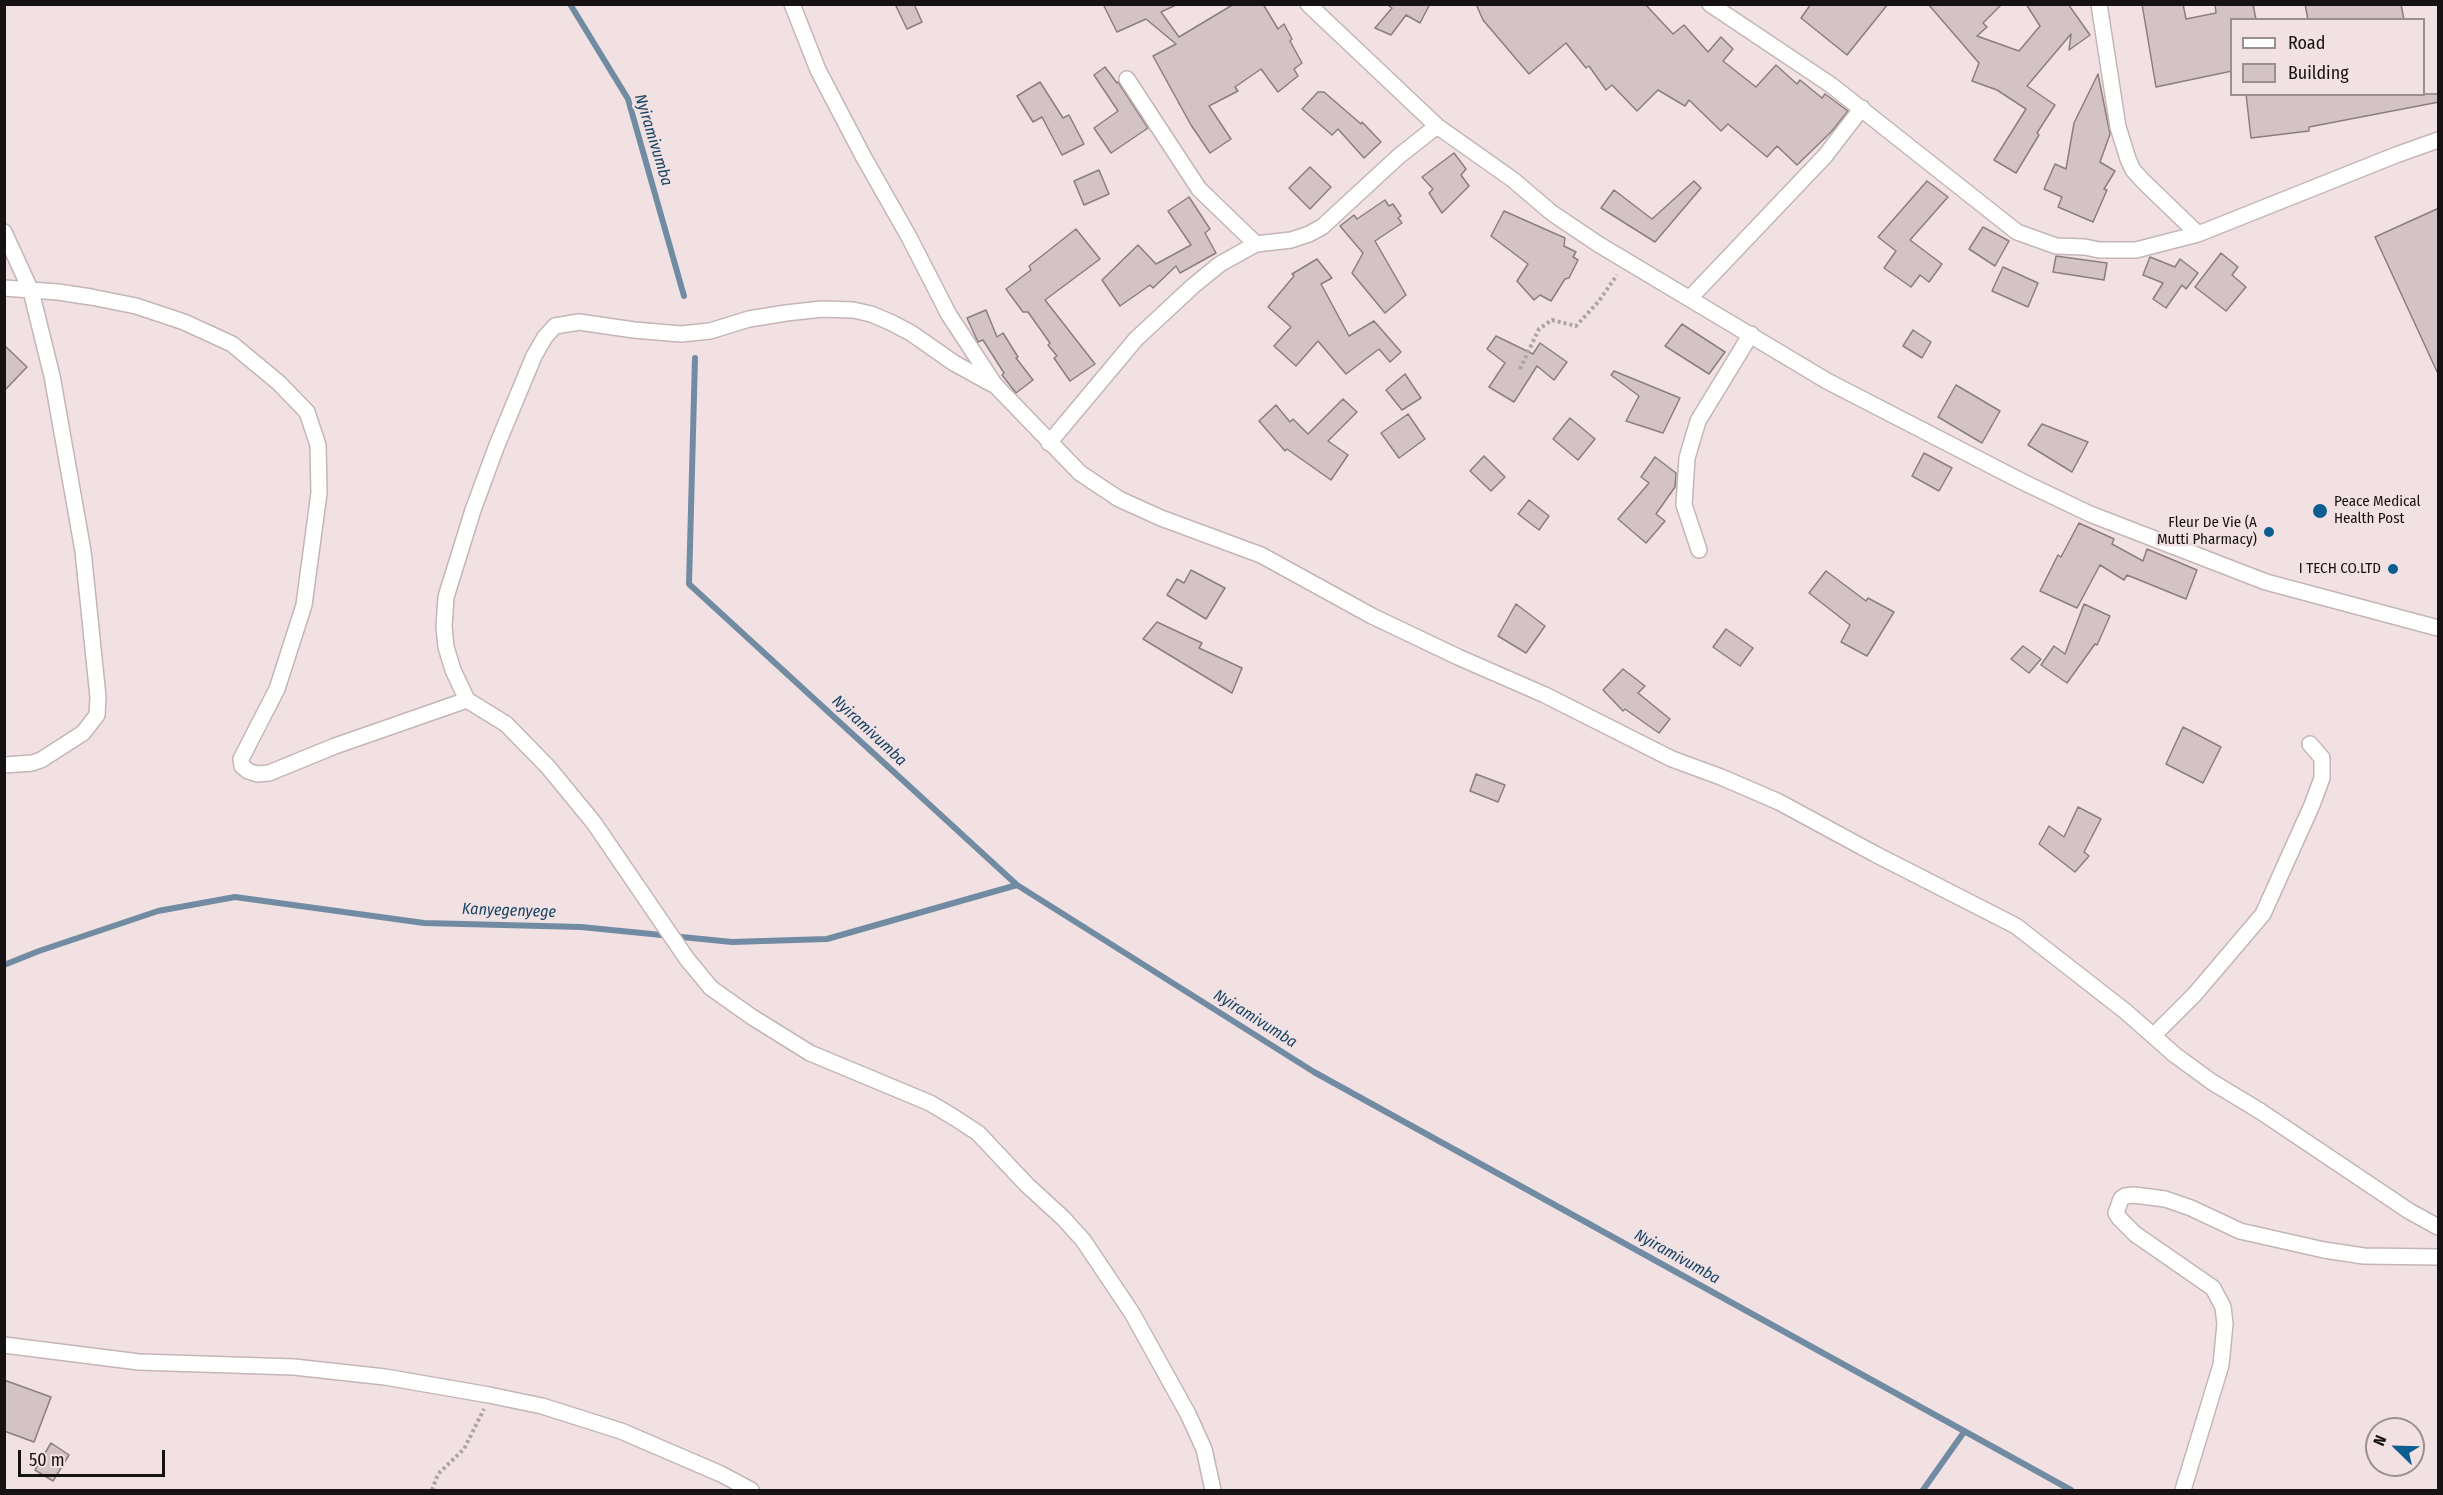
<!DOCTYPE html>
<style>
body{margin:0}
#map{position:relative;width:2443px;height:1495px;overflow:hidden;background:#f2e1e3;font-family:"Fira Sans Condensed",sans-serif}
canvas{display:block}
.frame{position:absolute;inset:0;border:6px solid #161112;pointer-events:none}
.legend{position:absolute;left:2230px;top:18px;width:195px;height:78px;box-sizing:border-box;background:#f2e1e3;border:2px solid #9a8e8f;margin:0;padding:8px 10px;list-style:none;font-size:18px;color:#161112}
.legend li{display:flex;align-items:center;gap:12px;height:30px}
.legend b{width:30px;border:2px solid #9a8e8f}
.north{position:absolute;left:2365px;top:1417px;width:60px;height:60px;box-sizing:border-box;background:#f2e1e3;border:2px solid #9a8e8f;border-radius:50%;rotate:293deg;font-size:16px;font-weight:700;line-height:24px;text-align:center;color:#161112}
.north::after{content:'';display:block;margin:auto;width:21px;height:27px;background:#0c5e90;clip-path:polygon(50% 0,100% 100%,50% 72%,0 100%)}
.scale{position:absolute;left:18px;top:1450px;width:147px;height:27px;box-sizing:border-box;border:3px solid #161112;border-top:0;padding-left:8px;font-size:18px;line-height:21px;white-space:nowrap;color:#161112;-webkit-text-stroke:4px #f2e1e3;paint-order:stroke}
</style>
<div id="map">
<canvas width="2443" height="1495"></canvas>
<div class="frame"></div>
<ul class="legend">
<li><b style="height:8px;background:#fff"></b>Road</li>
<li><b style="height:16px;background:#d3c3c5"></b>Building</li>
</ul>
<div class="north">N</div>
<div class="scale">50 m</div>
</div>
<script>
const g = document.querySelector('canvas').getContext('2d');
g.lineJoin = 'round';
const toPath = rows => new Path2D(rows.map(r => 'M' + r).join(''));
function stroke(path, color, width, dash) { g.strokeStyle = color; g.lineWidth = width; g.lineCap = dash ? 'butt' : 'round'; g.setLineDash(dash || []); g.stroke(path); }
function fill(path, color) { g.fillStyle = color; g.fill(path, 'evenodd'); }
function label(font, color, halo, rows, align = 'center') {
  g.font = font + ' "Fira Sans Condensed",sans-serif'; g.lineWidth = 5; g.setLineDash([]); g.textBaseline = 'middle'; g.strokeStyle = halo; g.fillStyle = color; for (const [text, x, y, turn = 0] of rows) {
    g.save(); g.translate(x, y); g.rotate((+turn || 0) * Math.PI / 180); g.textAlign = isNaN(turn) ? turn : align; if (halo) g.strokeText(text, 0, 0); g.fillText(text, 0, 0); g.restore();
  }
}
const stream = toPath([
 [570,4,628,99,684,296],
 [695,358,689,584,1017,885,1314,1072,2071,1490],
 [4,965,39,951,158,911,235,897,424,923,581,927,732,942,827,939,1017,885],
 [1923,1490,1964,1432]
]);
const building = toPath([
 [895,4,914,4,922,22,907,29,895,4],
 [1103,4,1178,4,1161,12,1179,37,1234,4,1263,4,1278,29,1284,24,1292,39,1290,41,1302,63,1294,69,1298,76,1278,92,1261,69,1235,87,1238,91,1209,106,1231,139,1210,153,1191,125,1153,56,1176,44,1146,19,1117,32,1103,4],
 [1386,4,1430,4,1420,23,1406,15,1391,35,1375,28,1392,8,1386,4],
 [1476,4,1645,4,1673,34,1684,25,1708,52,1721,37,1733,49,1723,61,1756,87,1776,65,1797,84,1800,80,1822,98,1825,94,1848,111,1831,132,1797,165,1777,146,1767,157,1728,124,1721,131,1689,100,1685,106,1658,90,1637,111,1612,85,1606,90,1589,66,1586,68,1566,43,1529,74,1483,20,1476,4],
 [1811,4,1888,4,1847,55,1801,18,1811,4],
 [1928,4,2002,4,1983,23,1987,27,1977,36,2019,51,2040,26,2026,4,2068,4,2090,35,2069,50,2071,34,2027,86,2055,105,2037,133,2039,135,2016,173,1994,160,2026,109,1997,90,1972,81,1979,63,1928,4],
 [2142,4,2183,4,2186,19,2216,13,2215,4,2253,4,2256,20,2232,20,2232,71,2156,87,2142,4],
 [2305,4,2401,4,2404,20,2308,20,2305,4],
 [1105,67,1117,83,1118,82,1148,128,1111,153,1094,128,1118,111,1094,75,1105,67],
 [2098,74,2110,134,2100,162,2115,171,2104,189,2107,190,2093,222,2058,207,2062,197,2044,189,2055,164,2066,169,2074,123,2098,74],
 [1040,82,1063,118,1069,115,1084,144,1062,155,1042,117,1033,122,1017,96,1040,82],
 [1318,92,1324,92,1361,124,1362,122,1381,142,1364,158,1338,129,1332,135,1302,109,1318,92],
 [2246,94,2438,94,2439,102,2309,127,2309,131,2251,138,2246,94],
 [1454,153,1466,169,1461,175,1469,186,1442,213,1429,193,1433,189,1422,177,1454,153],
 [1310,167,1331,187,1310,209,1289,188,1310,167],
 [1099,170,1109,194,1084,205,1074,181,1099,170],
 [1694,181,1701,188,1655,242,1601,208,1614,190,1652,219,1694,181],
 [1927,181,1948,197,1910,240,1942,264,1929,282,1920,275,1911,287,1884,268,1896,251,1878,237,1927,181],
 [1189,197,1210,229,1205,233,1216,253,1180,273,1176,266,1153,288,1150,285,1120,306,1102,280,1138,245,1156,264,1191,245,1168,211,1189,197],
 [1385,200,1389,206,1393,204,1401,216,1398,218,1402,223,1375,241,1406,295,1385,313,1352,273,1363,253,1340,226,1354,215,1357,219,1385,200],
 [2439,208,2439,376,2375,237,2439,208],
 [1504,211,1565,238,1564,246,1576,252,1573,257,1578,260,1569,278,1565,279,1551,301,1540,295,1534,300,1517,281,1528,264,1491,236,1504,211],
 [1983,227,2009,241,1995,266,1969,249,1983,227],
 [1076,229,1100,259,1045,300,1095,364,1070,381,1054,358,1057,356,1048,345,1050,343,1028,312,1023,312,1006,289,1031,270,1029,266,1076,229],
 [2221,253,2238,267,2232,275,2246,287,2226,311,2195,287,2221,253],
 [2056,256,2107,263,2104,280,2053,272,2056,256],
 [2150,257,2175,267,2180,259,2198,273,2186,289,2182,285,2166,308,2153,299,2163,283,2143,275,2150,257],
 [1317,259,1332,278,1321,284,1349,336,1374,321,1401,352,1390,362,1379,349,1346,374,1318,341,1296,366,1274,346,1291,327,1268,307,1294,276,1292,274,1317,259],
 [2003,267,2038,283,2028,307,1992,291,2003,267],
 [986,310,997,337,1003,333,1018,357,1016,358,1033,380,1016,393,1002,375,1004,373,983,340,978,342,967,318,986,310],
 [1682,324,1725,352,1709,374,1665,346,1682,324],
 [1913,330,1931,342,1922,358,1903,346,1913,330],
 [1496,336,1533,354,1540,343,1567,362,1554,380,1537,366,1514,402,1489,387,1505,363,1487,349,1496,336],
 [4,345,27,367,4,391,4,345],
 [1614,371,1680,398,1663,433,1626,421,1639,396,1611,375,1614,371],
 [1405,374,1421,398,1402,410,1386,390,1405,374],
 [1956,385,2000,411,1982,443,1938,417,1956,385],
 [1343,399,1357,412,1328,441,1348,455,1331,480,1287,449,1285,451,1259,421,1276,405,1290,422,1293,419,1308,434,1343,399],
 [1408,414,1425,439,1399,458,1381,433,1408,414],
 [1570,418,1595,439,1578,460,1553,439,1570,418],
 [2042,424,2088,442,2072,472,2028,445,2042,424],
 [1924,453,1952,468,1939,491,1912,476,1924,453],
 [1484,456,1505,477,1491,491,1470,471,1484,456],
 [1655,457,1676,473,1675,487,1656,514,1665,521,1646,543,1618,519,1649,483,1641,477,1655,457],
 [1529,500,1549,516,1539,530,1518,514,1529,500],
 [2079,523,2114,539,2112,544,2143,561,2147,549,2197,570,2186,599,2127,575,2124,580,2100,565,2077,608,2040,591,2058,555,2061,557,2079,523],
 [1191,570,1225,588,1206,619,1167,595,1177,579,1184,583,1191,570],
 [1826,571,1866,601,1868,598,1894,612,1867,656,1841,642,1850,625,1809,593,1826,571],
 [1516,604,1545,626,1526,653,1498,636,1516,604],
 [2084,604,2110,616,2097,645,2095,644,2067,683,2041,665,2054,646,2065,654,2084,604],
 [1157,622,1202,643,1199,648,1242,668,1232,693,1143,639,1157,622],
 [1726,629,1753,648,1740,666,1713,647,1726,629],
 [2023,646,2041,659,2029,673,2011,659,2023,646],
 [1623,669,1645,686,1638,693,1670,719,1659,733,1625,709,1623,711,1603,690,1623,669],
 [2183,727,2221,747,2203,783,2166,764,2183,727],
 [1476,774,1505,785,1498,802,1470,791,1476,774],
 [2078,807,2101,819,2084,852,2089,856,2075,872,2039,844,2049,826,2064,837,2078,807],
 [4,1380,51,1397,34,1442,4,1431,4,1380],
 [51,1443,69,1455,53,1481,35,1470,51,1443]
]);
const path = toPath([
 [1520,369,1539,329,1552,320,1576,326,1599,301,1617,275],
 [432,1490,438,1474,464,1449,484,1409]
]);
const street = toPath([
 [792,4,818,70,863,156,909,237,949,315,995,385,1080,473,1119,499,1161,518,1261,555,1372,616,1458,657,1545,695,1672,759,1721,777,1779,802,1875,854,2016,926,2125,1011,2175,1055,2212,1082,2260,1111,2409,1211,2438,1227],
 [1308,4,1437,126,1512,179,1552,213,1598,244,1827,381,2021,481,2090,514,2266,582,2438,628],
 [1710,4,1831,85,2017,232,2056,246,2085,247,2099,250,2136,250,2198,234,2396,155,2438,140],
 [2099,4,2118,127,2128,159,2133,170,2144,182,2198,234],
 [1127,79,1199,189,1256,244],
 [4,232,31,291,52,376,83,551,98,697,97,715,83,733,41,760,32,763,4,765],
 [4,288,58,292,91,297,136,306,184,322,232,344,279,383,307,412,318,445,319,493,304,605,277,689,241,759,242,766,248,771,257,774,269,773,335,746,467,700],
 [1690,298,1825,156,1862,108],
 [992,384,954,363,911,333,890,322,871,314,853,310,822,309,786,313,749,319,710,331,681,334,634,330,579,322,555,326,545,337,534,356,497,445,473,510,446,597,444,627,446,647,453,670,467,700,506,724,548,767,594,823,687,959,711,988,752,1017,810,1053,930,1103,955,1118,978,1133,1027,1185,1063,1218,1083,1240,1132,1313,1188,1414,1204,1449,1213,1490],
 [1049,443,1136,339,1193,286,1220,264,1256,244,1291,240,1309,234,1322,227,1399,156,1437,126],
 [1699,550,1684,505,1687,458,1698,421,1751,334],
 [2154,1035,2195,994,2263,914,2312,805,2322,778,2322,758,2310,744],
 [4,1345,139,1362,294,1367,385,1377,489,1395,542,1406,621,1431,721,1474,751,1490],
 [2183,1490,2221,1365,2225,1324,2223,1307,2213,1288,2135,1234,2120,1219,2116,1213,2121,1199,2125,1196,2134,1195,2165,1199,2191,1208,2240,1231,2324,1250,2364,1256,2438,1257]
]);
const markers = [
 [2320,511,8,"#0c5e90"],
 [2269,532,6,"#0c5e90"],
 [2393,569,6,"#0c5e90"]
];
const poiNames = [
 ["Peace Medical",2334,502,"left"],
 ["Health Post",2334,519,"left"],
 ["Fleur De Vie (A",2257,523],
 ["Mutti Pharmacy)",2257,540],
 ["I TECH CO.LTD",2381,569]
];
const waterNames = [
 ["Nyiramivumba",653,140,73],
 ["Nyiramivumba",869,731,43],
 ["Kanyegenyege",509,911,2],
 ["Nyiramivumba",1255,1019,32],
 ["Nyiramivumba",1677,1257,29]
];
stroke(stream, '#718ca2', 6);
fill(building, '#d3c3c5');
stroke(building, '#8c7d7f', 1.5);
stroke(street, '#c4b5b6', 18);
stroke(path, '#afa2a4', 4, [3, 3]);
stroke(street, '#fff', 15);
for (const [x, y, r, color] of markers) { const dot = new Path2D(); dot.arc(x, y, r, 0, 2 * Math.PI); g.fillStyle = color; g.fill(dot); stroke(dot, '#f2e1e3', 2); }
label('15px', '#161112', '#f2e1e3', poiNames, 'right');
label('italic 16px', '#164465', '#f2e1e3', waterNames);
</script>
